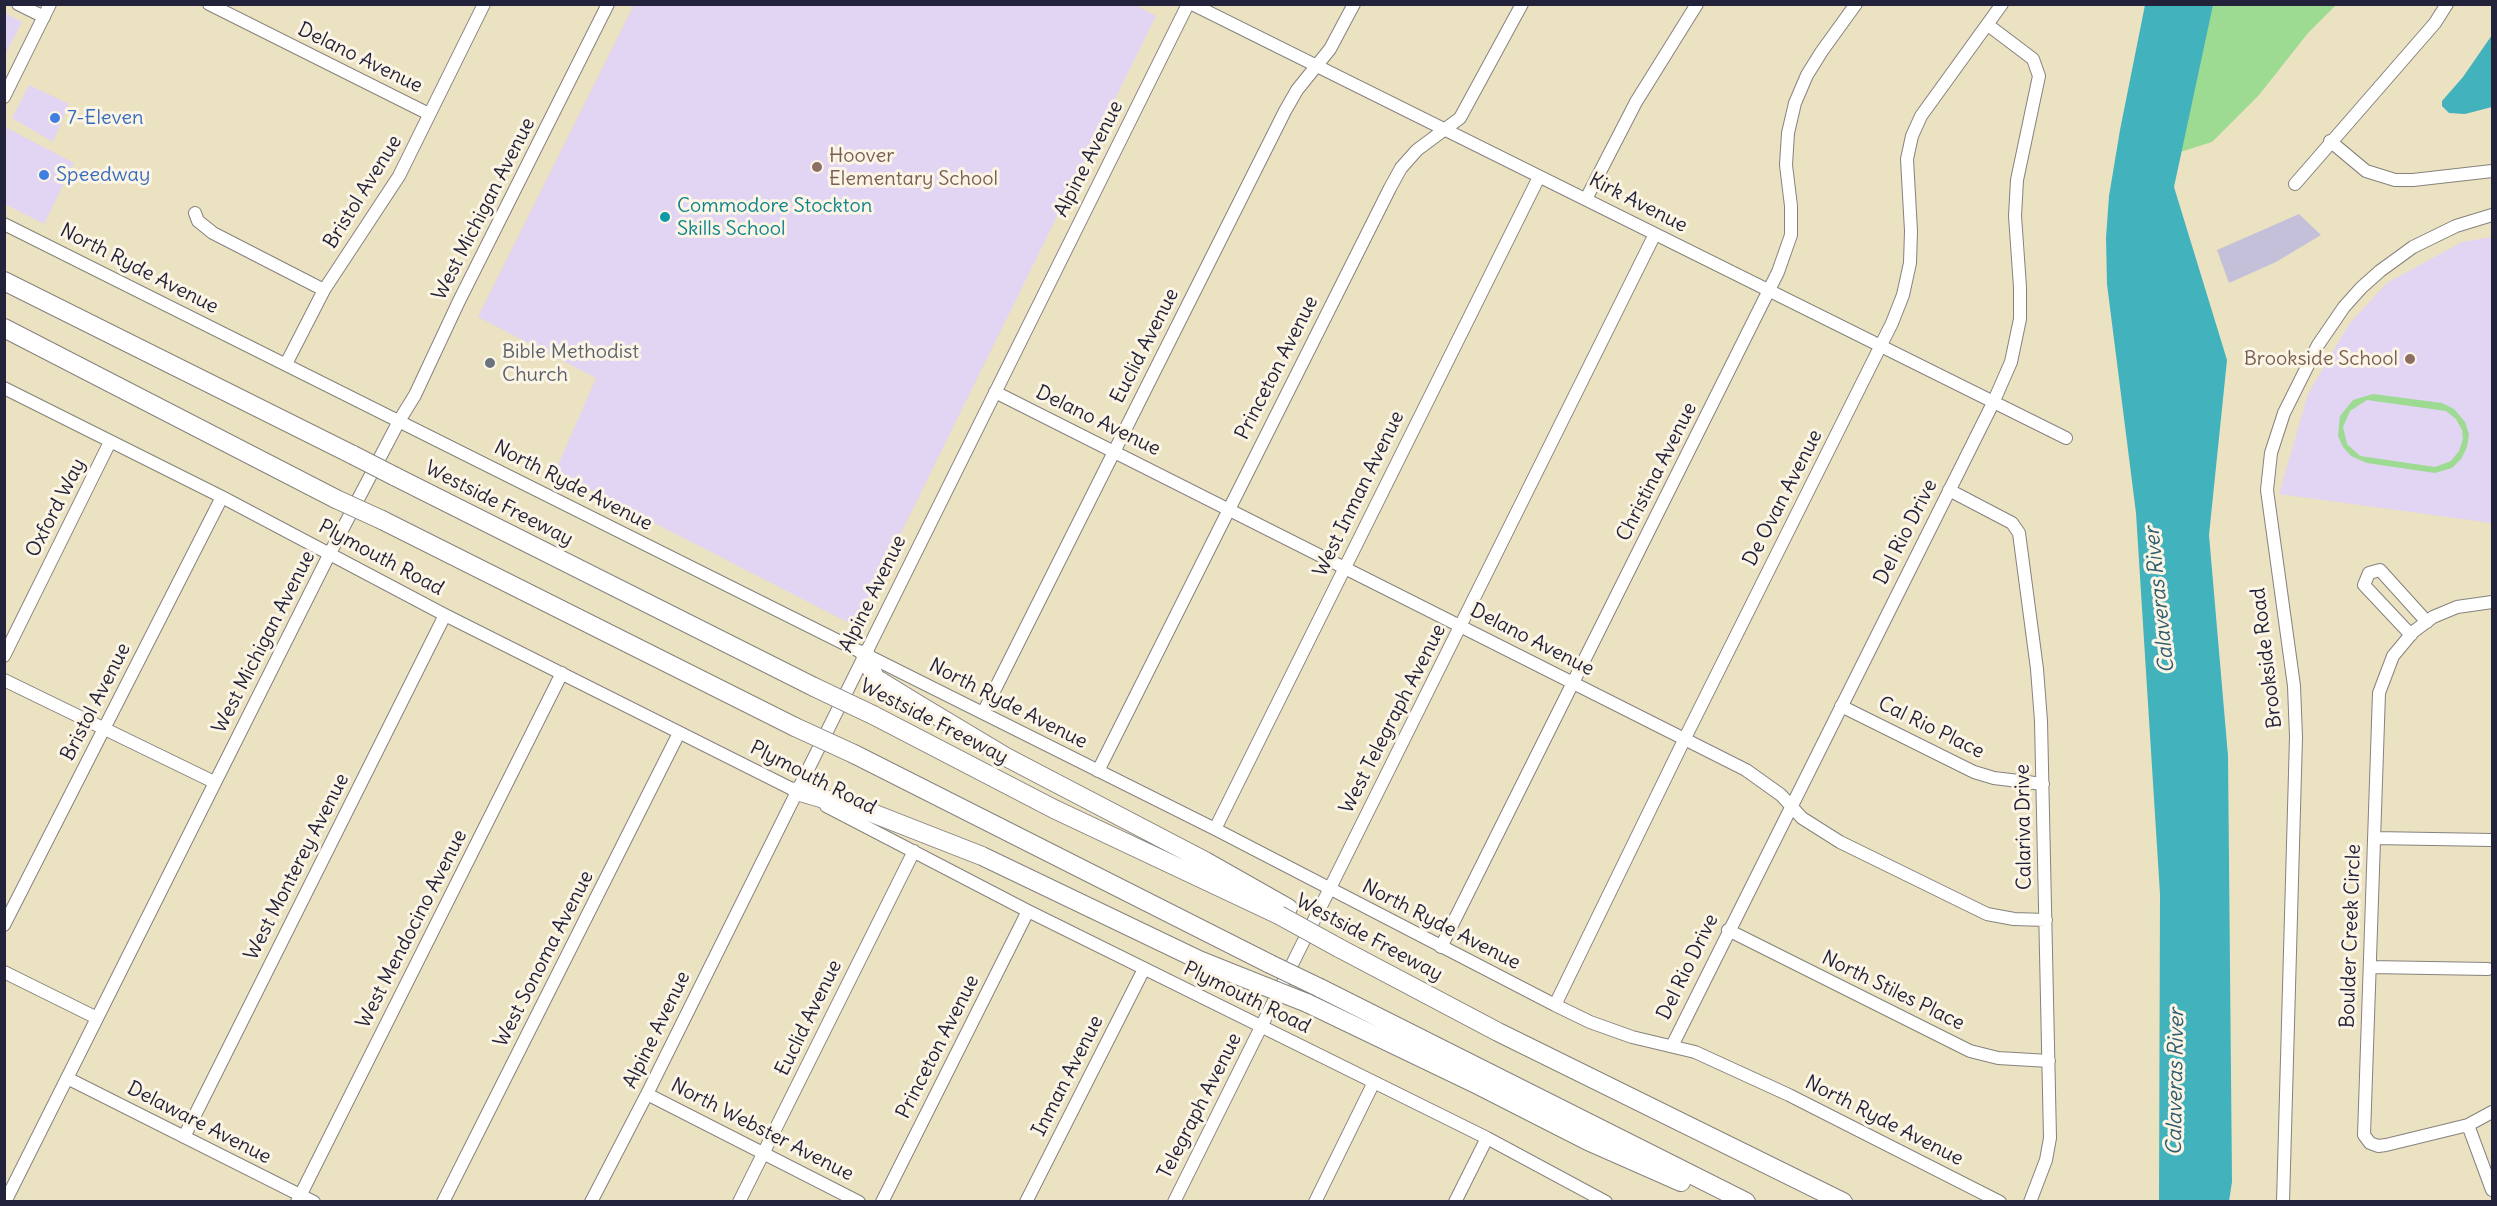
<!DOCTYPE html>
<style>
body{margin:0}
#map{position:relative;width:2497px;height:1206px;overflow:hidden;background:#ebe2c1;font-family:Delius,sans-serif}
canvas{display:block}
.frame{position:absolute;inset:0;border:6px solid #22223b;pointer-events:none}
</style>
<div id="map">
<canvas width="2497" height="1206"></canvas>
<div class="frame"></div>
</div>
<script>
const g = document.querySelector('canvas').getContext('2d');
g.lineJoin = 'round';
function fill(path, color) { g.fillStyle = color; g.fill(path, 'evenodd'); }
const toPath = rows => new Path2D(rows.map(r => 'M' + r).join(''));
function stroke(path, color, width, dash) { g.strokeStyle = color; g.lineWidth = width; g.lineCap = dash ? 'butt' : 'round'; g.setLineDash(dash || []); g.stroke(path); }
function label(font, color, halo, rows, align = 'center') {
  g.font = font + ' Delius,sans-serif'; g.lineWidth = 6; g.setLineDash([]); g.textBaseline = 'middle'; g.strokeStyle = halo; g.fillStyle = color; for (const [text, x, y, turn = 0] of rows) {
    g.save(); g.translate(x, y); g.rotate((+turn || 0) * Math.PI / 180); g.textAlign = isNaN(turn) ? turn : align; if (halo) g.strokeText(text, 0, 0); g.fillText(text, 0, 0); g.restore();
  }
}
const built = toPath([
 [1133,4,1156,16,855,626,555,472,596,378,478,317,634,5],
 [5,13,22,22,5,55],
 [29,85,69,104,53,142,12,118],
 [7,128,74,163,44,224,5,204,4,133],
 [2492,237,2492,523,2279,494,2308,394,2349,324,2387,283,2462,242]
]);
const industrial = toPath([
 [2299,214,2321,235,2276,262,2229,283,2217,250]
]);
const green = toPath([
 [2211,5,2336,5,2308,33,2259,95,2212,142,2180,152],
 [2373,394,2442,403,2454,409,2465,422,2469,434,2467,447,2461,459,2452,468,2435,473,2367,463,2351,456,2343,447,2338,436,2340,416,2353,400],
 [2367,400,2446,411,2456,419,2462,430,2463,439,2459,451,2451,461,2435,467,2360,456,2347,444,2343,427,2350,411]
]);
const water = toPath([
 [2145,5,2213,5,2174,187,2227,360,2209,535,2228,756,2232,1182,2229,1201,2159,1201,2160,894,2136,513,2107,284,2106,238,2109,196,2120,130],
 [2492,35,2492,107,2465,114,2449,113,2442,106,2442,101,2463,77]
]);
const minor = toPath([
 [18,4,44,17],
 [209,4,429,114],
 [1192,4,2066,438],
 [4,97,50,4],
 [2330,141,2366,171,2395,180,2413,180,2492,171],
 [2295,184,2435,23,2447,4],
 [1586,199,1636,102,1697,4],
 [195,213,198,221,213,233,324,290],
 [4,224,1215,829,1555,1005,1590,1022,1632,1037,1695,1052,1789,1095,2000,1202],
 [286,364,324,290,399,176,484,4],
 [4,388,222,497,445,615,802,794],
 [995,392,1746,770,1781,795,1802,818,1840,842,1987,914,2014,919,2046,920],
 [1949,490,2012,523,2019,533,2037,669,2041,721,2050,1138,2046,1160,2030,1202],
 [2492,602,2457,607,2433,617,2413,632,2393,656,2379,693,2364,1135,2370,1143,2378,1146,2386,1145,2468,1125,2492,1112],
 [2411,635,2364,585,2369,573,2380,570,2427,622],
 [4,656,110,442],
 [4,680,214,782],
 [1841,706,1974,772,1994,778,2043,784],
 [983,713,1285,111,1297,90,1330,49,1354,4],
 [1098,771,1390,188,1401,168,1417,150,1460,118,1522,4],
 [826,806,1028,911,1487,1138,1606,1202],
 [1215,829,1539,177],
 [2374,838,2492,840],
 [4,925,222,497],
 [1728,930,1970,1051,1998,1058,2049,1061],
 [1441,947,1778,272,1791,235,1791,206,1786,165,1788,133,1795,103,1807,75,1822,51,1856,4],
 [2370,967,2488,969],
 [4,972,97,1018],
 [1555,1005,1685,738,1892,323,1903,295,1910,263,1911,231,1907,159,1912,136,1921,116,2002,4],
 [1672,1046,1993,403,2011,362,2020,319,2020,287,2015,216,2017,180,2039,76,2033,59,1988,25],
 [67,1078,314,1202],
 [647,1094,859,1202],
 [2468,1125,2492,1190],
 [184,1137,445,615],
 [5,1202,330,553,399,421,415,395,459,301,608,4],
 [297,1202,562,673],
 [443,1202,679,733],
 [591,1202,647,1094,1188,4],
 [739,1202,914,851],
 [882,1202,1028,911],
 [1026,1202,1144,969],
 [1174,1202,1655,234],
 [1315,1202,1374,1082],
 [1455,1202,1487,1138],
 [2283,1202,2296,737,2294,686,2267,490,2271,453,2284,413,2318,345,2344,307,2361,288,2380,271,2413,247,2456,226,2492,215]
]);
const highway = toPath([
 [4,281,353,455],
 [4,328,336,499],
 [394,476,814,687],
 [382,520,795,727],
 [865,654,875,678,919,705,1006,757,1205,861,1288,908],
 [873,715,1054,809,1279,915],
 [854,754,1270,964],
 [797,791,872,813,982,856,1199,960,1249,980],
 [1339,948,1498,1032,1843,1202],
 [1320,988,1746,1202],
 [1307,1003,1480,1086,1588,1141,1681,1182]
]);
const highwayBridge = toPath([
 [353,455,394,476],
 [336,499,382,520],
 [814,687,873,715],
 [795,727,854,754],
 [1279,915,1339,948],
 [1270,964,1320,988],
 [1249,980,1307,1003]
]);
const markers = [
 [55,118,6,"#3f7fe0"],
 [817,167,6,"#8d6e63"],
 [44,175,6,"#3f7fe0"],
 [665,217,6,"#0f9aa8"],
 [2410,359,6,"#8d6e63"],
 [490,363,6,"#6b7280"]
];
const streetNames = [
 ["Delano Avenue",360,58,26],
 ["Alpine Avenue",1089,159,-63],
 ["Bristol Avenue",363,192,-58],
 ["Kirk Avenue",1638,203,27],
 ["West Michigan Avenue",484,209,-63],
 ["North Ryde Avenue",139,269,27],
 ["Euclid Avenue",1145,346,-63],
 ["Princeton Avenue",1277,368,-63],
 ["Delano Avenue",1098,421,26],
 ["Christina Avenue",1657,472,-63],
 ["North Ryde Avenue",573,486,27],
 ["West Inman Avenue",1359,494,-64],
 ["De Ovan Avenue",1783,498,-63],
 ["Westside Freeway",499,504,27],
 ["Oxford Way",56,508,-63],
 ["Del Rio Drive",1906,532,-63],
 ["Plymouth Road",381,558,28],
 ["Alpine Avenue",873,594,-64],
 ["Delano Avenue",1532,640,27],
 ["West Michigan Avenue",264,642,-63],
 ["Brookside Road",2267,658,-97],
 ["Bristol Avenue",96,702,-63],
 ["North Ryde Avenue",1008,704,27],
 ["West Telegraph Avenue",1393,719,-63],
 ["Westside Freeway",934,722,27],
 ["Cal Rio Place",1931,728,26],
 ["Plymouth Road",813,778,27],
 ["Calariva Drive",2024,827,-91],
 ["West Monterey Avenue",297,867,-63],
 ["North Ryde Avenue",1441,925,27],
 ["West Mendocino Avenue",412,929,-63],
 ["Boulder Creek Circle",2351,936,-88],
 ["Westside Freeway",1369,938,28],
 ["West Sonoma Avenue",544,959,-63],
 ["Del Rio Drive",1688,967,-64],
 ["North Stiles Place",1893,991,26],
 ["Plymouth Road",1247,998,26],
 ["Euclid Avenue",809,1018,-64],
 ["Alpine Avenue",657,1030,-64],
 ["Princeton Avenue",938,1047,-63],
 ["Inman Avenue",1068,1076,-63],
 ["Telegraph Avenue",1200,1106,-63],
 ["North Ryde Avenue",1884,1121,27],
 ["Delaware Avenue",199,1123,27],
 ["North Webster Avenue",762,1130,27]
];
const shopNames = [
 ["7-Eleven",67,118],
 ["Speedway",56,175]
];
const educationNames = [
 ["Hoover",829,156],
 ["Elementary School",829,179],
 ["Brookside School",2398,359,"right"]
];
const cultureNames = [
 ["Commodore Stockton",677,206],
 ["Skills School",677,229]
];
const worshipNames = [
 ["Bible Methodist",502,352],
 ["Church",502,375]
];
const waterNames = [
 ["Calaveras River",2160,600,-96],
 ["Calaveras River",2176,1082,-89]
];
fill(built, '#e2d4f3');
fill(industrial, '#c5c0da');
fill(green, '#9cdb91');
fill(water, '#42b2bc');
stroke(minor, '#86827e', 14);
stroke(highway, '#86827e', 20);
stroke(minor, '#fff', 12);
stroke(highway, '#fff', 18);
stroke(highwayBridge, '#86827e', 20, []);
stroke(highwayBridge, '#fff', 18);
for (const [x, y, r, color] of markers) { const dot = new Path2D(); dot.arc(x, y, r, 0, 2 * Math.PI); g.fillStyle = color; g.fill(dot); stroke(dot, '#fcf5e5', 2); }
label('20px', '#22223b', '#fcf5e5', streetNames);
label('20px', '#366cbe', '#fcf5e5', shopNames, 'left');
label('20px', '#785e54', '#fcf5e5', educationNames, 'left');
label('20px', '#0d838f', '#fcf5e5', cultureNames, 'left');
label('20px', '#5b616d', '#fcf5e5', worshipNames, 'left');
label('italic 21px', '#2f5c6f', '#fcf5e5', waterNames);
</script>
